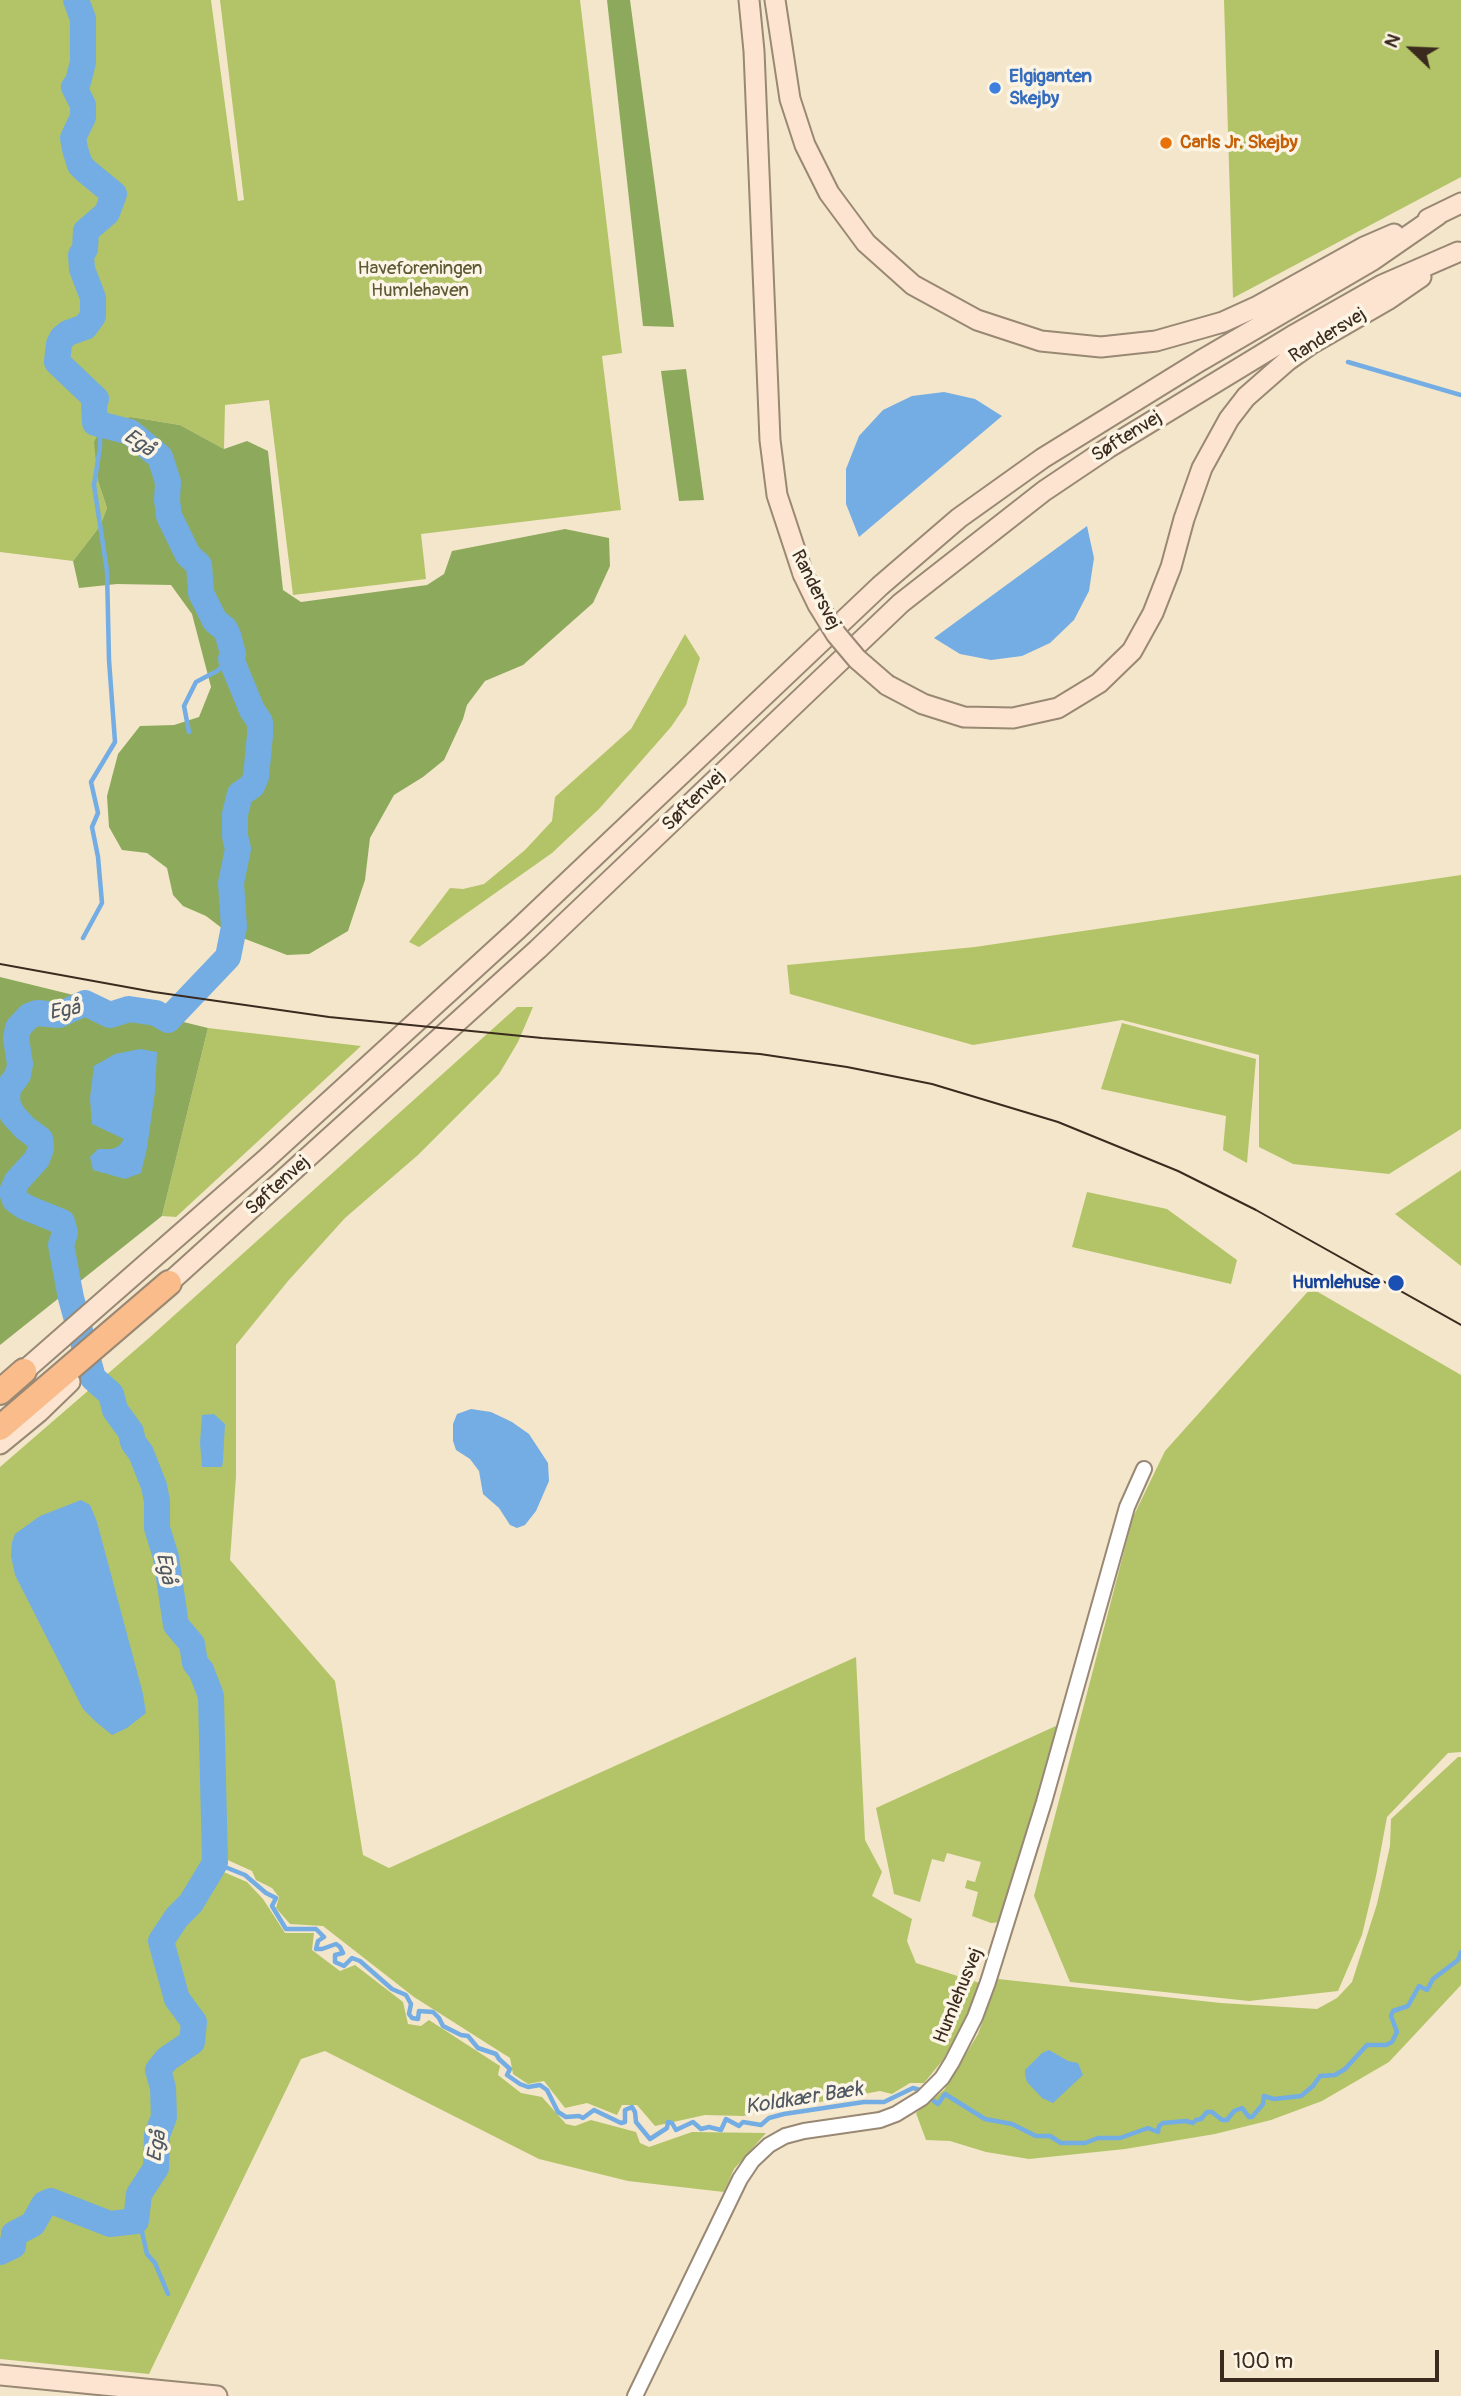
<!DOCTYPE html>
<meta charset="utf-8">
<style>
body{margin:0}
#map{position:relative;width:1461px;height:2396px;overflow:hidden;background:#f4e6cb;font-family:Pangolin,sans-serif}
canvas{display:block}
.north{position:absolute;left:1377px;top:14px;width:70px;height:70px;-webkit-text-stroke:5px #fcf5e5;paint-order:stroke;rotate:293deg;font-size:19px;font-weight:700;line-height:28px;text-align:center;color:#3b2a1e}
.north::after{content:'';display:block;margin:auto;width:24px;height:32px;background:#3b2a1e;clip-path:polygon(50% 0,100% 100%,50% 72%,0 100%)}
.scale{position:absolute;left:1220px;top:2350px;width:219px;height:32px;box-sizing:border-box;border:4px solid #3b2a1e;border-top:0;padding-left:9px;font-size:21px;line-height:24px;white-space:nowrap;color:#3b2a1e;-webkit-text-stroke:5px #fcf5e5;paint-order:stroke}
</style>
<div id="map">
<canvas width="1461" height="2396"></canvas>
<div class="north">N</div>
<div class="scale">100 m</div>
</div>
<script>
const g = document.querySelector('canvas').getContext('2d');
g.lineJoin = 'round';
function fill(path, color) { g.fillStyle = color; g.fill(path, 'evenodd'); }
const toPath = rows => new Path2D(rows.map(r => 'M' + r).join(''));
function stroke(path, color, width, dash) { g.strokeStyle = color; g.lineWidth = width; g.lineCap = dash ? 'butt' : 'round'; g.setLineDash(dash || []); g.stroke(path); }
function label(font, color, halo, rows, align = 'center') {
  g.font = font + ' Pangolin,sans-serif'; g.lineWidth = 7; g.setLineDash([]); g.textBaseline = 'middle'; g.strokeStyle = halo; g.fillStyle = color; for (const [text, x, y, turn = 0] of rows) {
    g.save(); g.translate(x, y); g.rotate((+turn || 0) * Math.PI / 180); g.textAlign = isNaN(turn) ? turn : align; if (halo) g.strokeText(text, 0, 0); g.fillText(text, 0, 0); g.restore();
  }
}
const green = toPath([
 [0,0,211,0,238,201,244,200,220,0,580,0,622,353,602,356,621,510,421,534,426,579,293,595,269,400,225,405,224,449,180,425,131,417,98,481,107,508,100,526,73,561,0,552],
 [1224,0,1461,0,1461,177,1233,298],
 [685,634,700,658,686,705,671,727,599,809,552,853,419,947,409,942,450,888,463,889,484,884,525,850,552,821,555,797,631,729],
 [1461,875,1461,1129,1389,1174,1293,1164,1259,1147,1259,1055,1122,1020,973,1045,790,994,787,965,975,947],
 [517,1007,533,1007,518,1042,499,1074,418,1155,345,1218,288,1281,236,1345,236,1476,230,1560,335,1681,363,1855,389,1868,856,1657,865,1840,882,1872,872,1896,912,1919,907,1941,916,1963,980,1983,963,2027,942,2061,924,2083,910,2083,892,2094,880,2091,743,2116,705,2115,655,2126,637,2105,622,2105,617,2115,587,2103,565,2108,544,2081,528,2084,513,2074,510,2058,414,1997,323,1926,290,1924,276,1908,279,1897,272,1888,256,1880,252,1871,221,1857,215,1699,205,1669,197,1656,195,1640,182,1625,180,1606,171,1581,170,1561,160,1524,161,1492,125,1411,116,1419,152,1494,153,1523,162,1558,170,1625,186,1644,191,1668,203,1687,212,1793,209,1862,219,1870,247,1882,263,1899,285,1933,314,1933,312,1950,340,1971,355,1965,403,2002,408,2024,421,2026,429,2020,500,2066,498,2075,521,2093,542,2097,566,2124,575,2126,591,2120,636,2132,640,2143,649,2147,692,2132,766,2133,734,2169,724,2192,628,2181,539,2159,325,2051,301,2059,149,2374,0,2359,0,1467,149,1338],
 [1122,1023,1256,1059,1247,1163,1223,1150,1226,1116,1101,1089],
 [208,1028,361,1046,176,1217,162,1216],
 [1461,1170,1461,1266,1395,1214],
 [1087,1192,1167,1209,1237,1260,1231,1284,1072,1247],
 [1311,1288,1461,1375,1461,1752,1448,1753,1387,1817,1376,1876,1362,1935,1338,1991,1249,2001,1070,1982,1034,1896,1133,1517,1165,1451],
 [1058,1725,1002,1922,991,1923,972,1916,978,1892,965,1888,967,1880,975,1882,981,1862,947,1853,944,1862,932,1859,920,1902,894,1894,876,1808],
 [1458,1757,1461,1757,1461,1985,1389,2062,1322,2101,1271,2120,1215,2134,1125,2149,1029,2159,986,2152,950,2141,926,2140,916,2113,944,2090,978,2034,998,1979,1221,2003,1317,2009,1337,1998,1352,1982,1377,1904,1390,1846,1391,1819]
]);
const forest = toPath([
 [607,0,630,0,674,327,643,326],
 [686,369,704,500,679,501,661,371],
 [131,417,180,425,224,449,247,441,268,451,283,590,301,602,427,585,444,574,452,551,565,529,609,538,610,566,593,603,523,665,485,681,467,705,463,719,444,760,423,777,394,795,370,838,365,880,348,931,309,954,287,955,227,932,206,916,183,906,173,895,167,868,147,853,122,850,109,827,107,796,118,754,140,726,174,725,199,717,211,687,192,614,171,585,117,584,79,588,73,561,100,526,107,508,98,481,94,442,103,425],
 [0,977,208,1028,162,1216,0,1345]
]);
const water = toPath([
 [944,392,975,399,1002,416,859,537,846,504,846,469,859,436,883,410,912,396],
 [1087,526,1094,558,1089,591,1074,620,1050,643,1022,656,991,660,960,654,934,638],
 [140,1049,157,1052,155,1092,147,1148,141,1173,125,1179,93,1170,90,1157,98,1149,112,1149,119,1146,124,1139,92,1124,90,1098,94,1066,115,1054],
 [471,1409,491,1412,512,1422,529,1434,548,1463,549,1481,536,1511,525,1525,517,1528,510,1525,499,1508,483,1494,479,1471,470,1459,456,1450,453,1441,453,1424,457,1414],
 [214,1414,225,1424,223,1461,222,1467,202,1467,200,1443,202,1415],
 [81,1500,90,1505,97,1522,143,1694,146,1713,127,1728,112,1735,96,1722,83,1709,15,1575,11,1556,12,1542,15,1534,40,1516],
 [1049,2050,1068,2061,1078,2063,1083,2075,1053,2103,1042,2098,1027,2082,1025,2075,1025,2070,1042,2053]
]);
const stream = toPath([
 [1348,362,1461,395],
 [189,732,184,706,196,682,217,671,231,659],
 [83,938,102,903,98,857,92,827,98,813,91,782,115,742,109,660,107,571,94,485,100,447,100,425],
 [215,1863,245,1875,266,1893,276,1898,272,1906,286,1929,316,1929,324,1937,318,1941,316,1949,322,1949,336,1944,340,1947,343,1953,335,1955,335,1962,344,1966,352,1958,360,1961,392,1989,406,1995,411,2004,409,2014,412,2018,418,2019,419,2011,433,2012,439,2018,443,2026,461,2035,468,2036,478,2048,496,2054,499,2059,510,2069,507,2075,520,2084,528,2087,540,2085,547,2090,558,2112,566,2117,579,2116,583,2118,594,2110,621,2123,625,2122,625,2110,632,2107,635,2112,636,2122,650,2139,667,2128,668,2122,672,2123,676,2130,693,2122,701,2129,709,2127,721,2130,726,2119,739,2126,743,2122,761,2125,769,2118,784,2114,864,2102,884,2102,913,2088,920,2090],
 [934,2101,938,2104,945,2094,985,2119,1012,2124,1036,2136,1050,2136,1061,2143,1085,2143,1098,2138,1120,2138,1148,2128,1158,2132,1159,2126,1163,2123,1186,2121,1193,2123,1196,2120,1201,2119,1207,2112,1212,2112,1222,2120,1227,2120,1234,2111,1242,2108,1249,2117,1252,2117,1263,2104,1264,2096,1274,2099,1301,2096,1313,2086,1320,2076,1335,2075,1345,2069,1367,2045,1386,2045,1392,2042,1397,2032,1391,2016,1393,2011,1408,2006,1419,1986,1427,1990,1433,1979,1458,1960,1461,1952],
 [136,2221,142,2232,147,2254,155,2263,168,2294]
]);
const river = toPath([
 [0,2252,13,2246,14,2234,33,2224,44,2204,51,2201,110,2224,136,2221,139,2194,156,2168,157,2135,164,2117,163,2088,158,2070,167,2059,192,2042,194,2022,177,1999,161,1941,177,1917,191,1903,215,1863,211,1696,201,1670,195,1663,192,1644,176,1625,166,1557,157,1528,157,1501,154,1486,141,1453,133,1442,131,1432,115,1410,111,1394,93,1378,71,1298,61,1245,65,1233,62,1222,25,1207,15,1200,12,1192,17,1181,37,1159,41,1148,40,1139,25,1128,13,1115,7,1103,8,1088,18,1075,20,1064,16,1038,18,1028,29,1016,37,1013,59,1015,85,1003,110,1015,129,1009,156,1013,168,1020,228,957,234,927,231,883,238,849,235,836,235,814,240,794,252,786,256,777,260,735,260,722,252,710,231,659,233,654,228,635,225,629,215,621,201,593,199,565,188,555,169,516,167,500,168,482,160,457,130,432,95,423,94,406,96,399,57,362,59,344,62,338,68,333,85,327,93,316,93,298,82,269,81,255,85,249,86,231,107,213,114,194,86,171,80,165,75,149,73,138,83,117,83,105,74,87,78,82,83,62,83,19,76,0]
]);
const street = toPath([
 [635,2396,740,2179,752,2161,769,2145,785,2136,804,2131,880,2120,896,2114,922,2098,942,2078,952,2062,975,2017,988,1982,1044,1802,1127,1507,1144,1469]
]);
const secondary = toPath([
 [749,0,754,51,770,440,777,495,803,574],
 [775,0,790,99,805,145,829,193,866,243,913,285,977,320,1041,341,1101,347,1156,341,1223,322,1256,307,1364,247,1394,234],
 [1428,219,1461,203],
 [887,685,923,704,964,717,1013,718,1058,708,1099,683,1132,651,1153,613,1171,567,1184,519,1202,468,1229,419,1246,397,1287,361,1311,344,1389,299,1421,277],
 [160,1291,538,949,901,603,1044,491,1108,448,1292,336,1382,285,1458,252],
 [13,1378,24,1371,266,1159,518,929,880,586,959,518,1043,458,1200,361,1373,260,1438,215],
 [0,1444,39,1412,70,1382],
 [0,2375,217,2396]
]);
const highway = toPath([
 [0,1392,24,1371],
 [0,1428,169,1283]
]);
const tram = toPath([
 [0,964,154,992,329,1017,542,1038,760,1054,847,1067,932,1084,1058,1122,1178,1171,1256,1210,1461,1325]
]);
const secondaryBridge = toPath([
 [803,574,818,605,836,634,857,659,887,685]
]);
const markers = [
 [995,88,7,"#3f7fe0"],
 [1166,143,7,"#e8710a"],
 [1396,1283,9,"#1a4fb4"]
];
const shopNames = [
 ["Elgiganten",1009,77],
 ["Skejby",1009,99]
];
const foodNames = [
 ["Carls Jr. Skejby",1180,143]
];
const parkNames = [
 ["Haveforeningen",420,269],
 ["Humlehaven",420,291]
];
const streetNames = [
 ["Randersvej",1328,336,-32],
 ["Søftenvej",1127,437,-32],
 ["Randersvej",815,590,63],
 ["Søftenvej",694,801,-44],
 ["Søftenvej",278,1186,-42],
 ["Humlehusvej",959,1996,-68]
];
const transitNames = [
 ["Humlehuse",1380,1283]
];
const waterNames = [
 ["Egå",139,444,35],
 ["Egå",65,1011,-11],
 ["Egå",165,1569,79],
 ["Koldkær Bæk",804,2099,-9],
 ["Egå",158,2146,-80]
];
fill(green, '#b2c467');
fill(forest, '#8daa5c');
fill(water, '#73ade3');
stroke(stream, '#73ade3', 4.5);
stroke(river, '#73ade3', 26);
stroke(street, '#988874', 18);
stroke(secondary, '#988874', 23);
stroke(highway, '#988874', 28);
stroke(street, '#fff', 14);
stroke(secondary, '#fde4d0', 19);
stroke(highway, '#f9bc8a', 24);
stroke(tram, '#3b2a1e', 2);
stroke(secondaryBridge, '#988874', 23, []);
stroke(secondaryBridge, '#fde4d0', 19);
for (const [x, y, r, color] of markers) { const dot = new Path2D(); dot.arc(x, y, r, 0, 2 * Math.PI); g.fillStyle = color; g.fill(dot); stroke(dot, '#fcf5e5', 2.5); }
label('bold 19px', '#366cbe', '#fcf5e5', shopNames, 'left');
label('bold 19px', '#c56008', '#fcf5e5', foodNames, 'left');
label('19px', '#5f5834', '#fcf5e5', parkNames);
label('19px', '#3b2a1e', '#fcf5e5', streetNames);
label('bold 19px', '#164399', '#fcf5e5', transitNames, 'right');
label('italic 21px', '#4f5863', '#fcf5e5', waterNames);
</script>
